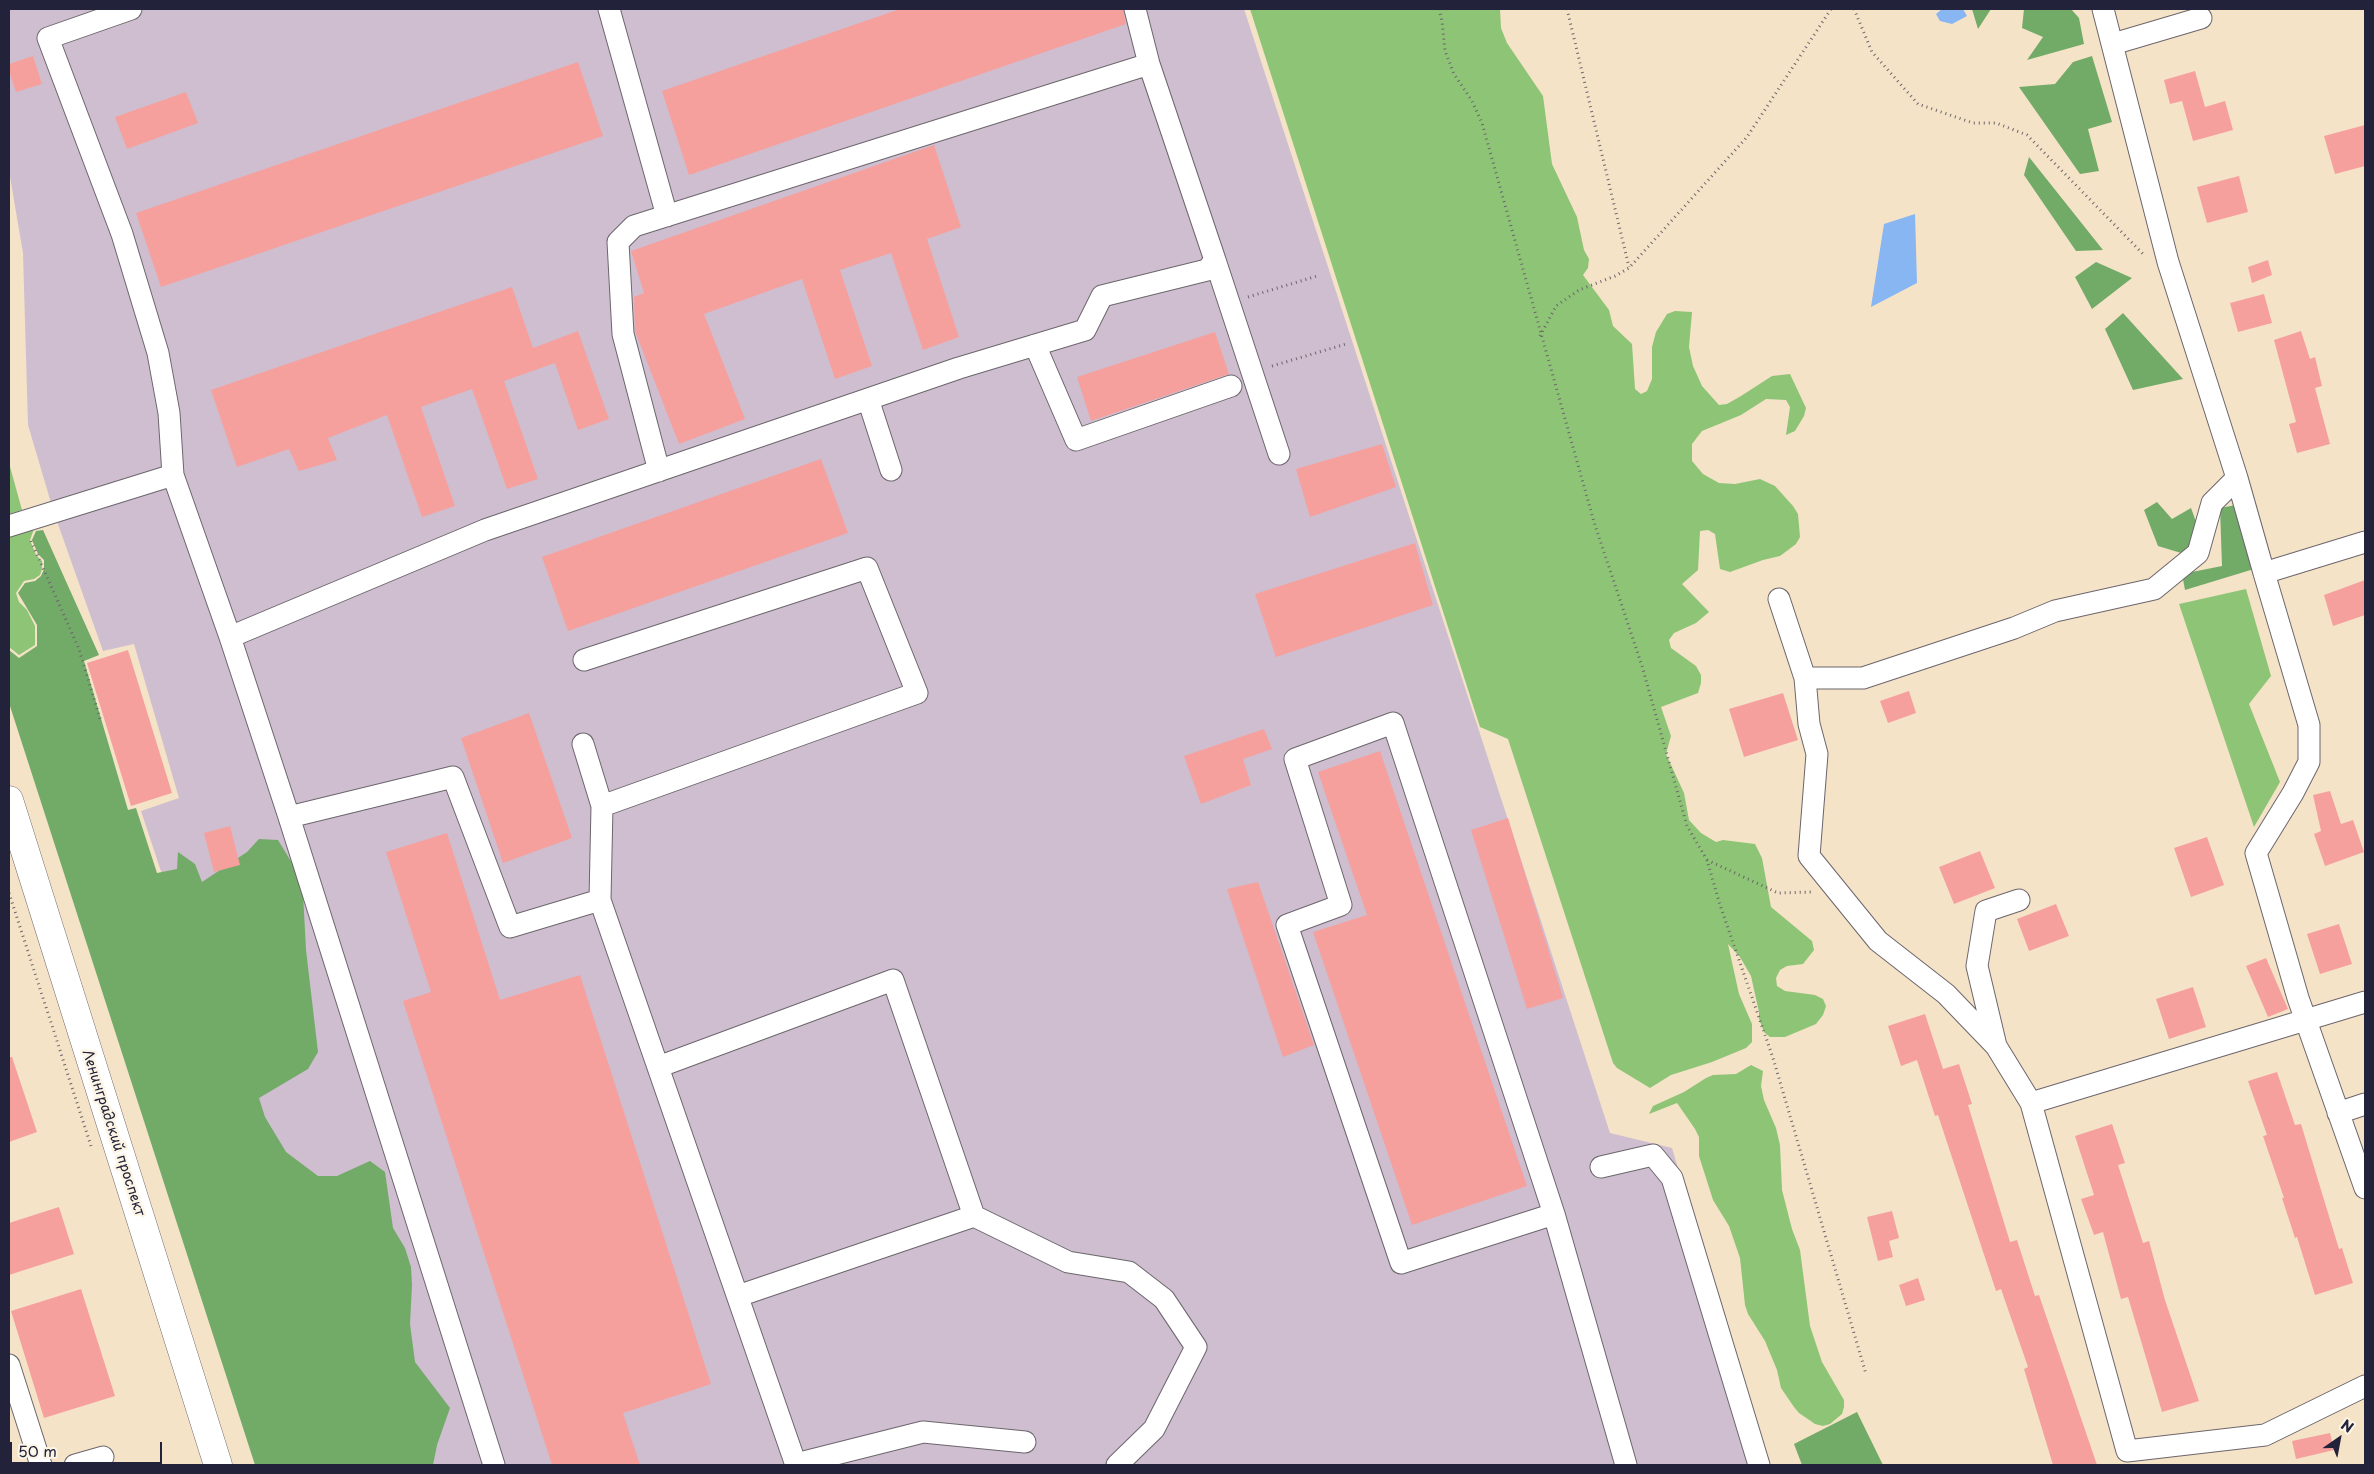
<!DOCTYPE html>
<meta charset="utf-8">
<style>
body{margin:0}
#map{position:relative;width:2374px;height:1474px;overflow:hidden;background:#f5e3c8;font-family:"Playpen Sans",sans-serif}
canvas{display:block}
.frame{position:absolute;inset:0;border:10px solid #22223b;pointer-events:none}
.north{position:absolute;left:2314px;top:1414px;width:50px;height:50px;-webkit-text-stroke:4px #fcf5e5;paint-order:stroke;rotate:33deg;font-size:14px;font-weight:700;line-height:20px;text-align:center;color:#22223b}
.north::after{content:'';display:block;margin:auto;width:18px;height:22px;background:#22223b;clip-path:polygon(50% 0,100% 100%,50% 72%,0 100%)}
.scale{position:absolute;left:10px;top:1442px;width:152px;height:22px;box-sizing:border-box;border:2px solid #22223b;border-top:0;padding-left:6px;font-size:15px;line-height:18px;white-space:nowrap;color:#22223b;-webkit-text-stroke:4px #fcf5e5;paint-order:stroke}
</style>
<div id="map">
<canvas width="2374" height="1474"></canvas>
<div class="frame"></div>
<div class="north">N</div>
<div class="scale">50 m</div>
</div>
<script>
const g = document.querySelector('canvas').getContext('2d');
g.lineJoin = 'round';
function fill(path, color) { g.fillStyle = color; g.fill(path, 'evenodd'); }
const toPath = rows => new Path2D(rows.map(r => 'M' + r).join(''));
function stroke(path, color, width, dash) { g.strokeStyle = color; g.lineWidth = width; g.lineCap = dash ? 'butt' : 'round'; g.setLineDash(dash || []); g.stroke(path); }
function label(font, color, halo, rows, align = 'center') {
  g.font = font + ' "Playpen Sans",sans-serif'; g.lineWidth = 5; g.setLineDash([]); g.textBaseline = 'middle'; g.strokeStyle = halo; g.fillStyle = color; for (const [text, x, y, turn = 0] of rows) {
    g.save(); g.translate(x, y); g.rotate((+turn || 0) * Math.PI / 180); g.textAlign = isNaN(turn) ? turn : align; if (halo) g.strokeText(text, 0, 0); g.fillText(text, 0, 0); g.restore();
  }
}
const industrial = toPath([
 [9,9,1244,9,1610,1133,1672,1148,1766,1465,358,1465,141,811,179,798,134,644,103,651,54,513,28,425,23,253,9,171]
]);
const green = toPath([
 [1250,9,1500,9,1501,28,1507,43,1543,96,1552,164,1577,217,1584,250,1589,259,1588,268,1583,275,1609,310,1613,326,1632,344,1635,389,1641,394,1647,391,1652,379,1652,347,1656,332,1667,314,1675,311,1692,312,1689,347,1693,366,1702,386,1719,405,1727,404,1741,396,1772,376,1790,374,1806,408,1804,416,1795,431,1786,435,1790,407,1786,400,1766,399,1741,415,1702,431,1692,444,1692,461,1703,474,1719,483,1735,484,1760,479,1775,486,1793,506,1798,514,1800,537,1796,544,1780,556,1763,560,1730,572,1720,569,1715,534,1708,530,1700,531,1698,570,1682,584,1709,612,1696,623,1674,633,1669,640,1671,648,1696,666,1701,675,1701,683,1698,693,1661,707,1671,736,1666,754,1684,793,1689,820,1701,833,1716,842,1723,840,1755,844,1762,858,1771,907,1812,941,1814,950,1803,964,1787,966,1780,970,1776,978,1777,986,1785,991,1815,995,1823,999,1826,1006,1823,1015,1816,1024,1785,1037,1770,1037,1764,1032,1759,1019,1759,1012,1751,976,1740,957,1728,944,1739,994,1752,1024,1752,1042,1746,1048,1712,1062,1671,1075,1650,1088,1617,1068,1613,1063,1508,739,1480,727],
 [9,463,22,510,9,514],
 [34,529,30,540,36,555,42,561,42,569,40,575,34,579,24,581,16,593,19,602,27,610,35,626,35,645,19,655,9,647,9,537],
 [2246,589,2271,676,2249,704,2280,782,2254,827,2179,604],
 [1751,1065,1763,1071,1761,1086,1764,1100,1776,1128,1780,1145,1782,1190,1792,1229,1800,1250,1810,1326,1822,1362,1844,1400,1844,1407,1842,1414,1830,1424,1823,1426,1815,1424,1799,1413,1794,1407,1781,1388,1777,1370,1765,1341,1748,1314,1745,1305,1740,1258,1729,1226,1713,1200,1699,1156,1699,1137,1695,1129,1677,1103,1649,1114,1653,1106,1684,1092,1706,1078,1713,1075,1736,1074]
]);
const forest = toPath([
 [1972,9,1991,9,1978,29],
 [2024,9,2071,9,2079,18,2084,44,2027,60,2043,37,2022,28],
 [2092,56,2112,122,2088,129,2099,171,2080,174,2019,87,2055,84,2073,62],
 [2029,157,2103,250,2076,251,2024,175],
 [2096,262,2132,278,2092,309,2075,277],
 [2123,313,2183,379,2133,390,2105,329],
 [2157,502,2172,519,2191,508,2199,530,2191,556,2158,546,2144,510],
 [2236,505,2254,569,2185,590,2182,574,2222,566,2220,508],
 [43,530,99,655,84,661,128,810,136,808,157,873,177,869,178,852,195,864,202,882,247,852,259,839,278,840,298,873,303,893,306,950,318,1052,308,1069,259,1098,265,1117,286,1152,318,1176,337,1176,370,1161,385,1172,393,1228,405,1248,411,1267,412,1285,410,1324,415,1362,450,1408,437,1445,433,1465,255,1465,9,703,9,650,19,658,37,646,37,625,18,593,25,583,35,581,41,576,44,569,44,560,38,554,32,540,36,531],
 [1857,1412,1883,1465,1802,1465,1794,1444]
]);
const water = toPath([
 [1942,9,1963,9,1967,16,1952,24,1940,21,1936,14],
 [1915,214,1917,283,1871,307,1884,224]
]);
const building = toPath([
 [900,9,1123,9,1126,24,689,175,662,91],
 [33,56,42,84,16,92,9,71,9,64],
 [578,62,603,136,161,287,136,213],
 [2195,71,2205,107,2225,101,2233,130,2193,141,2182,101,2170,104,2164,80],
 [186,92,198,123,127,149,115,117],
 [2365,125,2365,166,2335,174,2324,136],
 [934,145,961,227,927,239,959,337,923,350,891,253,840,270,872,366,835,379,802,279,704,314,745,419,679,444,635,331,634,297,644,293,631,251],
 [2239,176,2248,212,2207,223,2197,187],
 [2268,260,2272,275,2252,283,2248,267],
 [512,287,533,348,578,331,609,419,578,430,555,363,504,381,538,479,507,489,472,389,421,407,455,506,422,517,387,415,328,438,337,460,299,471,289,449,237,467,211,390],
 [2264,294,2272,323,2238,332,2230,303],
 [2301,331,2310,359,2315,357,2322,386,2315,388,2330,444,2297,453,2289,424,2296,422,2274,340],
 [1215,332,1229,374,1091,421,1077,377],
 [1382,444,1396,487,1310,517,1296,469],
 [821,459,848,533,568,631,542,557],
 [1415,543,1433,605,1276,657,1255,594],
 [2365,580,2365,615,2333,626,2324,595],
 [128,650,172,793,131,806,87,663],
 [1909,691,1916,713,1888,723,1880,701],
 [1783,693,1798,740,1744,757,1729,709],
 [529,713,572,838,503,863,461,738],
 [1264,729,1272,749,1243,759,1251,785,1201,804,1184,756],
 [1380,751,1527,1186,1412,1225,1313,932,1367,915,1318,772],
 [2330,791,2341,824,2353,820,2364,852,2325,866,2314,834,2321,831,2313,795],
 [1508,818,1563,998,1527,1009,1471,830],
 [230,826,240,865,214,872,204,833],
 [447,833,500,1000,580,975,711,1384,623,1413,640,1465,552,1465,403,1001,431,992,386,852],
 [2207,837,2224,885,2191,897,2174,848],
 [1980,851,1995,888,1954,904,1939,867],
 [1258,882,1314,1045,1283,1057,1227,889],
 [2056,904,2069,936,2029,951,2017,919],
 [2339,924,2352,964,2320,974,2307,934],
 [2266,958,2288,1009,2268,1017,2246,966],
 [2193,987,2206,1027,2169,1039,2156,999],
 [1925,1014,1943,1069,1959,1064,1972,1104,1968,1105,2010,1242,2017,1240,2035,1296,2039,1295,2097,1465,2053,1465,2024,1369,2028,1367,2001,1289,1996,1291,1938,1115,1935,1116,1917,1060,1901,1066,1888,1026],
 [9,1057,12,1057,37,1132,9,1142],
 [2277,1072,2295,1125,2301,1124,2339,1249,2342,1248,2353,1283,2315,1295,2297,1237,2295,1238,2282,1198,2284,1198,2263,1136,2267,1135,2248,1081],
 [2112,1124,2125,1163,2118,1165,2143,1243,2149,1241,2165,1300,2199,1401,2162,1412,2128,1297,2121,1299,2103,1232,2094,1235,2081,1199,2094,1195,2075,1136],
 [59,1207,74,1254,9,1275,9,1223],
 [1892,1211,1899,1238,1889,1241,1893,1257,1878,1261,1867,1217],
 [1918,1278,1925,1300,1906,1306,1899,1285],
 [81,1289,115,1396,44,1418,11,1311],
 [2330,1433,2334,1450,2296,1459,2292,1441]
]);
const path = toPath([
 [1439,9,1442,21,1445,51,1454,74,1472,101,1482,123,1594,522,1642,666,1687,826,1707,860,1720,905,1773,1058,1866,1374],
 [1567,9,1629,267],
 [1854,9,1872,52,1918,104,1973,123,1996,123,2027,135,2145,256],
 [1248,297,1317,276],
 [1540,336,1556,306,1579,290,1615,276,1629,268,1747,137,1831,9],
 [1272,366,1346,344],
 [31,541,79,649,101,722],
 [1707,860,1778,893,1811,892],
 [9,893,91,1146]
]);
const minor = toPath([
 [131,9,48,38,122,234,158,353,169,413,173,475,230,637,289,817,453,777,510,927,600,900,796,1465],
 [609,9,667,216],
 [2103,9,2168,262,2237,478,2264,573,2365,542],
 [2113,44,2201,18],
 [1215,260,1279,454],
 [1035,345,1076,440,1231,386],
 [868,399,891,470],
 [659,471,623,334,618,242,634,226,1149,64],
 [9,526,173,475],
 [2264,573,2309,725,2309,762,2293,793,2256,853,2298,998,2365,1188],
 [1779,599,1805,678,1809,724,1817,754,1809,856,1878,941,1946,994,1996,1046,2031,1103],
 [230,637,485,530,959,368,1085,330,1102,296,1207,270,1215,260,1149,64,1135,9],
 [584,660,867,568,917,693,602,806,600,900],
 [1805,678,1863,678,2014,628,2055,611,2154,589,2198,553,2212,503,2237,478],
 [583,744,602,806],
 [289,817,494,1465],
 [2365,1002,2031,1103,2127,1451,2265,1435,2365,1386],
 [1996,1046,1977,966,1986,911,2019,900],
 [658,1067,893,980,974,1216],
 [2338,1113,2365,1104],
 [1601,1167,1653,1155,1672,1178,1759,1465],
 [1554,1214,1401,1263,1287,925,1341,905,1295,759,1393,723,1554,1214,1626,1465],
 [738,1296,974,1216,1068,1262,1129,1272,1164,1299,1196,1347,1154,1429,1117,1465],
 [9,1365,41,1465],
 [796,1464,923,1432,1025,1442],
 [75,1465,103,1457]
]);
const major = toPath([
 [9,800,218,1465]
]);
const streetNames = [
 ["Ленинградский проспект",113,1133,72]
];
fill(industrial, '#cebed0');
fill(green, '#8ec476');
fill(forest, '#72aa67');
fill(water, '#87b6f2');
fill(building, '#f6a09d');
stroke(minor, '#6c666c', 23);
stroke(major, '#6c666c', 29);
stroke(path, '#6c666c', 3, [1, 4]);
stroke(minor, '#fff', 21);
stroke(major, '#fff', 28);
label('14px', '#22223b', '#fcf5e5', streetNames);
</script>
